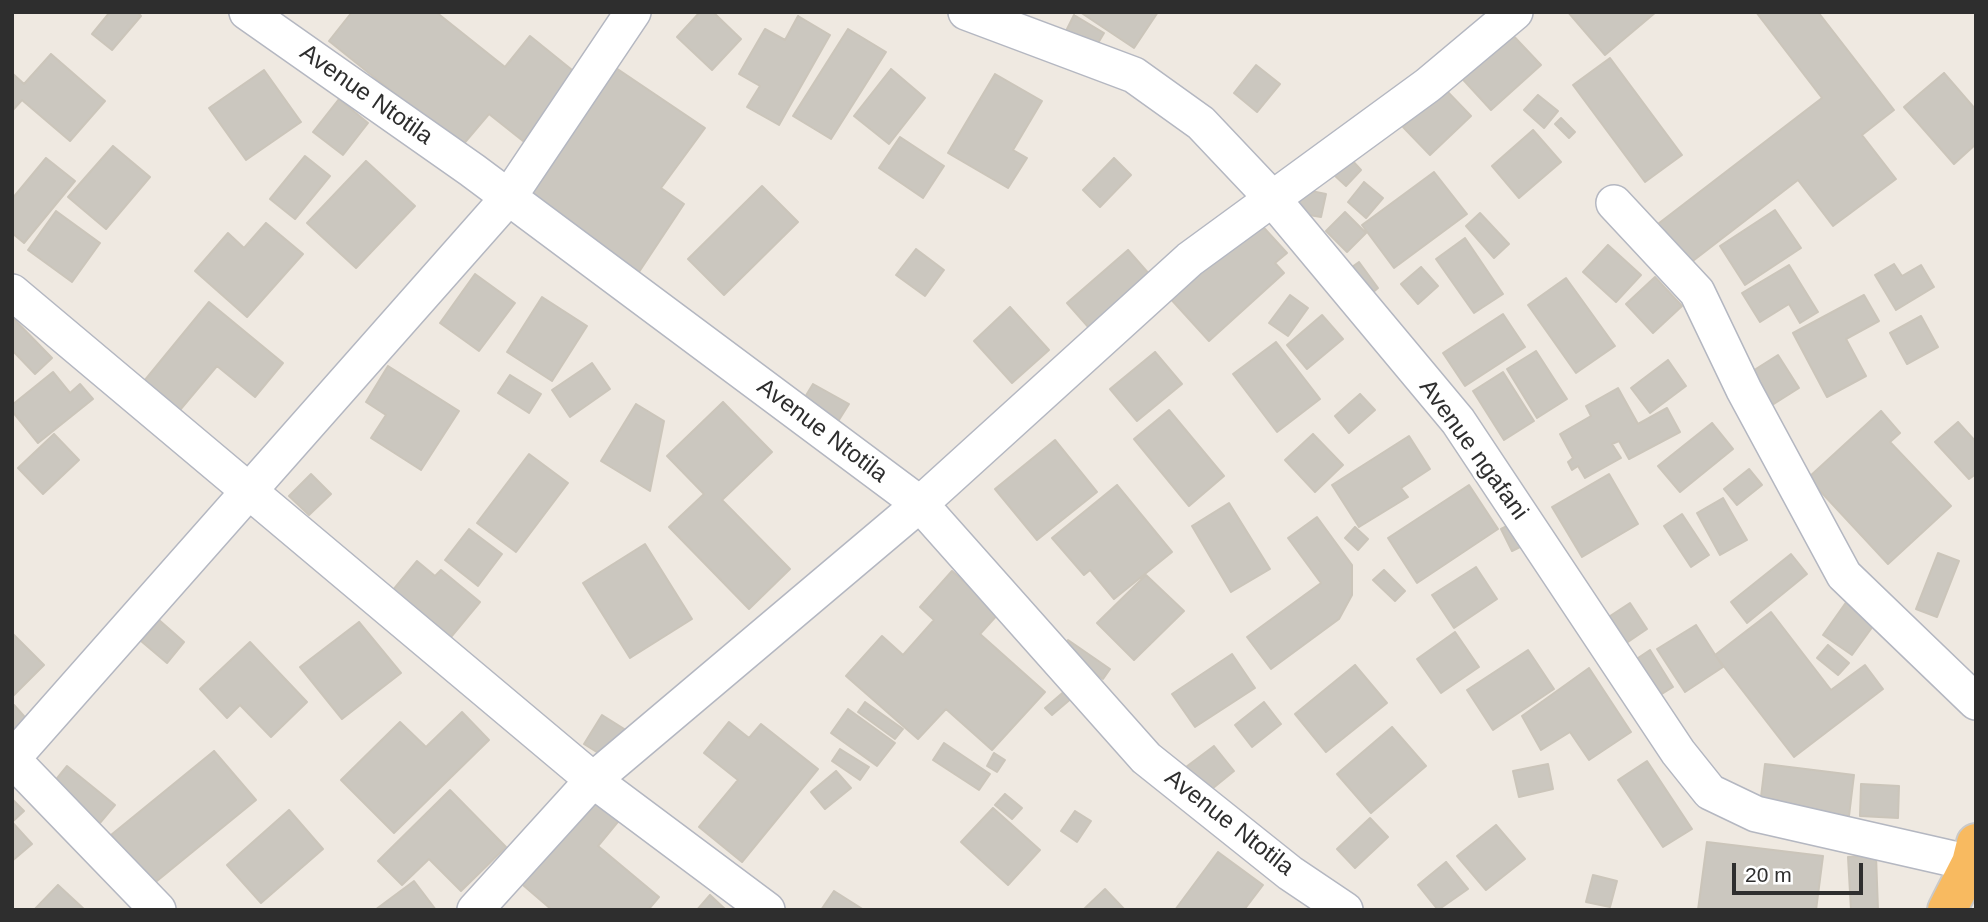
<!DOCTYPE html>
<style>
body{margin:0}
#map{position:relative;width:1988px;height:922px;overflow:hidden;background:#efe9e1;font-family:Helvetica,sans-serif}
canvas{display:block}
.frame{position:absolute;inset:0;border:14px solid #2e2e2e;pointer-events:none}
.scale{position:absolute;left:1732px;top:863px;width:131px;height:32px;box-sizing:border-box;border:4px solid #2e2e2e;border-top:0;padding-left:9px;font-size:21px;line-height:24px;white-space:nowrap;color:#2e2e2e;-webkit-text-stroke:5px #fff;paint-order:stroke}
</style>
<div id="map">
<canvas width="1988" height="922"></canvas>
<div class="frame"></div>
<div class="scale">20 m</div>
</div>
<script>
const g = document.querySelector('canvas').getContext('2d');
g.lineJoin = 'round';
function fill(path, color) { g.fillStyle = color; g.fill(path, 'evenodd'); }
const toPath = rows => new Path2D(rows.map(r => 'M' + r).join(''));
function stroke(path, color, width, dash) { g.strokeStyle = color; g.lineWidth = width; g.lineCap = dash ? 'butt' : 'round'; g.setLineDash(dash || []); g.stroke(path); }
function label(font, color, halo, rows, align = 'center') {
  g.font = font + ' Helvetica,sans-serif'; g.lineWidth = 7; g.setLineDash([]); g.textBaseline = 'middle'; g.strokeStyle = halo; g.fillStyle = color; for (const [text, x, y, turn = 0] of rows) {
    g.save(); g.translate(x, y); g.rotate((+turn || 0) * Math.PI / 180); g.textAlign = isNaN(turn) ? turn : align; if (halo) g.strokeText(text, 0, 0); g.fillText(text, 0, 0); g.restore();
  }
}
const building = toPath([
 [110,12,137,12,141,16,112,50,92,34,110,12],
 [352,12,436,12,505,67,530,36,577,74,523,141,489,114,461,147,329,41,352,12],
 [700,12,713,12,741,39,712,70,677,37,700,12],
 [1080,12,1158,12,1134,48,1080,12],
 [1568,12,1656,12,1605,55,1568,12],
 [1756,12,1818,12,1894,110,1862,135,1896,179,1833,226,1798,180,1685,267,1654,227,1822,98,1756,12],
 [1074,15,1104,33,1094,50,1065,33,1074,15],
 [798,16,830,35,779,125,747,107,760,86,739,74,765,29,785,40,798,16],
 [1506,28,1541,65,1491,110,1457,73,1506,28],
 [848,29,886,52,831,139,793,116,848,29],
 [51,54,105,101,70,141,22,100,12,111,12,73,24,84,51,54],
 [1610,58,1682,155,1645,182,1573,85,1610,58],
 [1256,65,1280,84,1257,112,1234,93,1256,65],
 [616,68,705,128,661,188,684,204,635,278,525,191,616,68],
 [891,69,925,98,889,144,854,116,891,69],
 [264,70,301,122,246,160,209,108,264,70],
 [1944,73,1976,110,1976,144,1954,164,1904,107,1944,73],
 [995,74,1042,101,1013,150,1027,158,1008,188,948,153,995,74],
 [1444,88,1471,116,1430,155,1403,127,1444,88],
 [1538,95,1558,111,1544,128,1524,110,1538,95],
 [339,99,368,123,343,155,313,132,339,99],
 [1561,118,1575,132,1569,138,1555,124,1561,118],
 [1533,130,1561,162,1519,198,1492,166,1533,130],
 [900,137,944,166,923,198,879,168,900,137],
 [113,146,150,177,106,229,68,197,113,146],
 [305,156,330,176,295,219,270,199,305,156],
 [1349,157,1361,170,1346,186,1333,174,1349,157],
 [46,158,75,181,24,243,12,233,12,199,46,158],
 [1114,158,1131,175,1100,207,1083,190,1114,158],
 [366,161,415,206,356,268,307,223,366,161],
 [1434,172,1467,214,1394,268,1362,225,1434,172],
 [1364,182,1383,198,1366,218,1348,202,1364,182],
 [762,186,798,222,724,295,688,259,762,186],
 [1301,189,1326,194,1321,217,1297,213,1301,189],
 [1775,210,1801,248,1745,285,1720,246,1775,210],
 [56,211,100,243,72,282,28,250,56,211],
 [1345,212,1366,233,1347,252,1326,231,1345,212],
 [1480,213,1509,244,1494,258,1466,226,1480,213],
 [1255,218,1287,253,1275,263,1284,273,1209,341,1168,296,1255,218],
 [266,223,303,254,247,317,195,271,228,233,244,248,266,223],
 [1465,238,1503,294,1474,313,1436,259,1465,238],
 [1608,245,1641,275,1616,302,1583,272,1608,245],
 [916,249,944,270,925,296,896,275,916,249],
 [1128,250,1150,275,1090,329,1067,303,1128,250],
 [1359,262,1378,288,1365,299,1345,272,1359,262],
 [1894,264,1902,276,1921,265,1934,287,1896,310,1875,275,1894,264],
 [1789,265,1818,312,1800,323,1789,304,1760,322,1742,293,1789,265],
 [1421,267,1438,286,1418,304,1401,284,1421,267],
 [475,274,515,303,479,351,440,323,475,274],
 [1655,277,1682,306,1653,333,1626,304,1655,277],
 [1566,278,1615,346,1576,373,1528,305,1566,278],
 [1290,295,1308,308,1288,336,1269,323,1290,295],
 [1864,295,1879,321,1846,339,1866,376,1827,397,1793,333,1864,295],
 [542,297,587,326,552,381,507,352,542,297],
 [209,302,283,363,255,397,217,366,180,410,145,380,209,302],
 [1010,307,1049,350,1012,383,974,341,1010,307],
 [1503,314,1525,347,1465,386,1443,353,1503,314],
 [1322,315,1343,339,1307,369,1287,345,1322,315],
 [1921,316,1938,347,1907,364,1890,333,1921,316],
 [12,317,52,358,35,374,12,350,12,317],
 [1276,342,1320,399,1277,432,1233,374,1276,342],
 [1536,351,1567,399,1537,418,1507,369,1536,351],
 [1155,352,1182,384,1137,421,1110,389,1155,352],
 [1778,355,1799,388,1769,407,1748,374,1778,355],
 [1668,360,1686,386,1650,413,1631,388,1668,360],
 [592,363,610,389,570,417,552,390,592,363],
 [388,366,459,411,421,470,371,438,386,415,366,402,388,366],
 [53,372,70,393,80,384,93,399,38,443,12,411,12,405,53,372],
 [1503,372,1534,421,1504,440,1473,391,1503,372],
 [510,375,541,394,529,413,498,393,510,375],
 [813,384,849,404,837,423,802,402,813,384],
 [1618,388,1638,424,1667,408,1680,432,1629,459,1619,441,1612,444,1621,458,1585,478,1578,466,1572,470,1568,462,1573,458,1560,434,1591,416,1586,406,1618,388],
 [1360,394,1375,410,1349,433,1335,416,1360,394],
 [723,402,772,452,722,500,790,569,749,609,669,527,704,494,667,456,723,402],
 [636,404,664,421,650,491,601,461,636,404],
 [1169,410,1224,476,1189,506,1134,439,1169,410],
 [1881,411,1900,433,1890,442,1951,506,1888,564,1808,478,1881,411],
 [1958,422,1976,442,1976,474,1969,479,1935,442,1958,422],
 [1712,423,1733,449,1680,492,1658,466,1712,423],
 [54,434,79,460,43,494,18,468,54,434],
 [1313,434,1343,465,1315,492,1285,460,1313,434],
 [1409,436,1430,469,1401,488,1408,497,1359,527,1332,485,1409,436],
 [1055,440,1097,492,1037,540,995,489,1055,440],
 [529,454,568,483,516,552,477,523,529,454],
 [1749,469,1762,485,1737,505,1724,489,1749,469],
 [311,474,331,494,309,515,289,496,311,474],
 [1609,474,1638,524,1582,557,1552,507,1609,474],
 [1117,485,1172,552,1114,599,1090,570,1084,575,1052,538,1117,485],
 [1469,485,1498,529,1417,583,1388,538,1469,485],
 [1723,498,1747,540,1720,555,1697,513,1723,498],
 [1229,503,1270,569,1231,592,1192,526,1229,503],
 [1682,514,1709,555,1691,567,1664,526,1682,514],
 [1317,517,1352,565,1352,595,1339,619,1271,669,1247,637,1321,583,1288,538,1317,517],
 [1517,521,1528,543,1512,551,1501,529,1517,521],
 [1355,527,1368,539,1358,550,1345,538,1355,527],
 [469,529,502,554,478,586,445,560,469,529],
 [645,544,692,619,630,658,583,583,645,544],
 [1938,553,1959,561,1937,617,1916,609,1938,553],
 [1791,554,1807,574,1747,623,1731,602,1791,554],
 [417,561,435,576,441,570,480,602,451,637,393,590,417,561],
 [1476,567,1497,599,1454,628,1432,595,1476,567],
 [1384,570,1405,591,1395,601,1373,580,1384,570],
 [952,571,999,613,980,634,1045,692,992,750,946,709,918,739,846,676,882,636,903,655,934,620,920,607,952,571],
 [1146,575,1184,611,1134,660,1097,623,1146,575],
 [1847,601,1876,622,1852,655,1823,635,1847,601],
 [1630,603,1647,629,1622,646,1604,620,1630,603],
 [1771,612,1831,690,1865,665,1883,689,1794,757,1715,655,1771,612],
 [159,620,184,642,167,663,141,641,159,620],
 [359,622,401,673,342,719,300,667,359,622],
 [1696,625,1723,667,1685,692,1657,649,1696,625],
 [1455,632,1479,667,1441,693,1417,659,1455,632],
 [12,633,44,665,12,697,12,633],
 [1068,640,1110,669,1103,679,1061,650,1068,640],
 [250,642,307,702,271,737,240,705,227,718,200,689,250,642],
 [1828,645,1849,663,1838,675,1817,658,1828,645],
 [1528,650,1554,689,1493,730,1467,690,1528,650],
 [1650,650,1673,687,1652,700,1629,664,1650,650],
 [1232,654,1255,688,1195,727,1172,694,1232,654],
 [1355,665,1387,703,1326,752,1295,714,1355,665],
 [1589,668,1631,732,1589,760,1570,732,1541,750,1522,716,1589,668],
 [1067,689,1073,697,1052,715,1045,708,1067,689],
 [865,702,903,729,895,739,858,712,865,702],
 [1264,702,1281,724,1252,747,1235,725,1264,702],
 [14,705,32,725,12,745,12,707,14,705],
 [848,709,895,743,877,766,831,733,848,709],
 [462,712,489,740,394,833,341,780,400,722,426,747,462,712],
 [602,715,629,732,611,761,584,744,602,715],
 [729,722,749,738,761,724,818,769,742,862,699,827,738,780,704,753,729,722],
 [1392,727,1426,766,1371,813,1337,774,1392,727],
 [944,743,990,774,979,790,933,760,944,743],
 [1214,746,1234,771,1207,793,1186,767,1214,746],
 [840,749,869,767,860,780,832,761,840,749],
 [214,751,256,800,152,885,111,835,214,751],
 [994,753,1005,760,997,772,987,766,994,753],
 [1647,761,1692,829,1663,847,1618,780,1647,761],
 [1548,764,1553,789,1519,797,1513,771,1548,764],
 [1765,764,1854,775,1849,816,1760,805,1765,764],
 [67,766,115,805,94,830,46,792,67,766],
 [836,771,851,788,825,809,811,792,836,771],
 [1861,784,1899,786,1898,818,1860,816,1861,784],
 [450,790,506,847,461,891,429,859,402,885,378,861,450,790],
 [590,792,621,818,598,846,659,897,648,910,552,910,516,879,590,792],
 [1005,794,1022,808,1012,819,995,805,1005,794],
 [12,799,24,811,12,822,32,844,12,861,12,799],
 [993,808,1040,850,1008,885,961,842,993,808],
 [289,810,323,849,261,903,227,865,289,810],
 [1075,811,1091,821,1077,842,1061,831,1075,811],
 [1370,818,1388,837,1355,868,1337,849,1370,818],
 [1496,825,1525,859,1486,890,1457,856,1496,825],
 [1707,842,1823,856,1816,910,1698,910,1707,842],
 [1218,852,1263,885,1244,910,1175,910,1218,852],
 [1876,855,1878,910,1851,910,1848,857,1876,855],
 [1446,862,1468,889,1438,910,1418,885,1446,862],
 [1593,875,1617,881,1610,907,1586,902,1593,875],
 [414,881,436,910,375,910,414,881],
 [58,885,85,910,34,910,58,885],
 [1105,889,1125,910,1083,910,1105,889],
 [834,891,864,910,821,910,834,891],
 [710,895,726,910,697,910,710,895]
]);
const minor = toPath([
 [247,12,472,170,920,504,1146,758,1290,873,1345,910],
 [966,12,1134,75,1201,123,1271,197,1458,421,1678,752,1710,792,1756,814,1971,863],
 [1614,203,1697,292,1744,390,1844,575,1976,702],
 [12,292,593,780,767,910],
 [158,910,12,759,508,198,633,12],
 [475,910,593,780,920,504,1190,259,1428,85,1515,12]
]);
const trunk = toPath([
 [1947,910,1971,863,1976,843]
]);
const streetNames = [
 ["Avenue Ntotila",366,95,35],
 ["Avenue Ntotila",822,431,37],
 ["Avenue ngafani",1473,450,54],
 ["Avenue Ntotila",1229,823,38]
];
fill(building, '#cbc7bf');
stroke(building, '#cbc5ba', 2);
stroke(minor, '#b4b7c1', 38);
stroke(trunk, '#c9c9c9', 42);
stroke(minor, '#fff', 35);
stroke(trunk, '#f8ba60', 38);
label('24px', '#2e2e2e', '#fff', streetNames);
</script>
